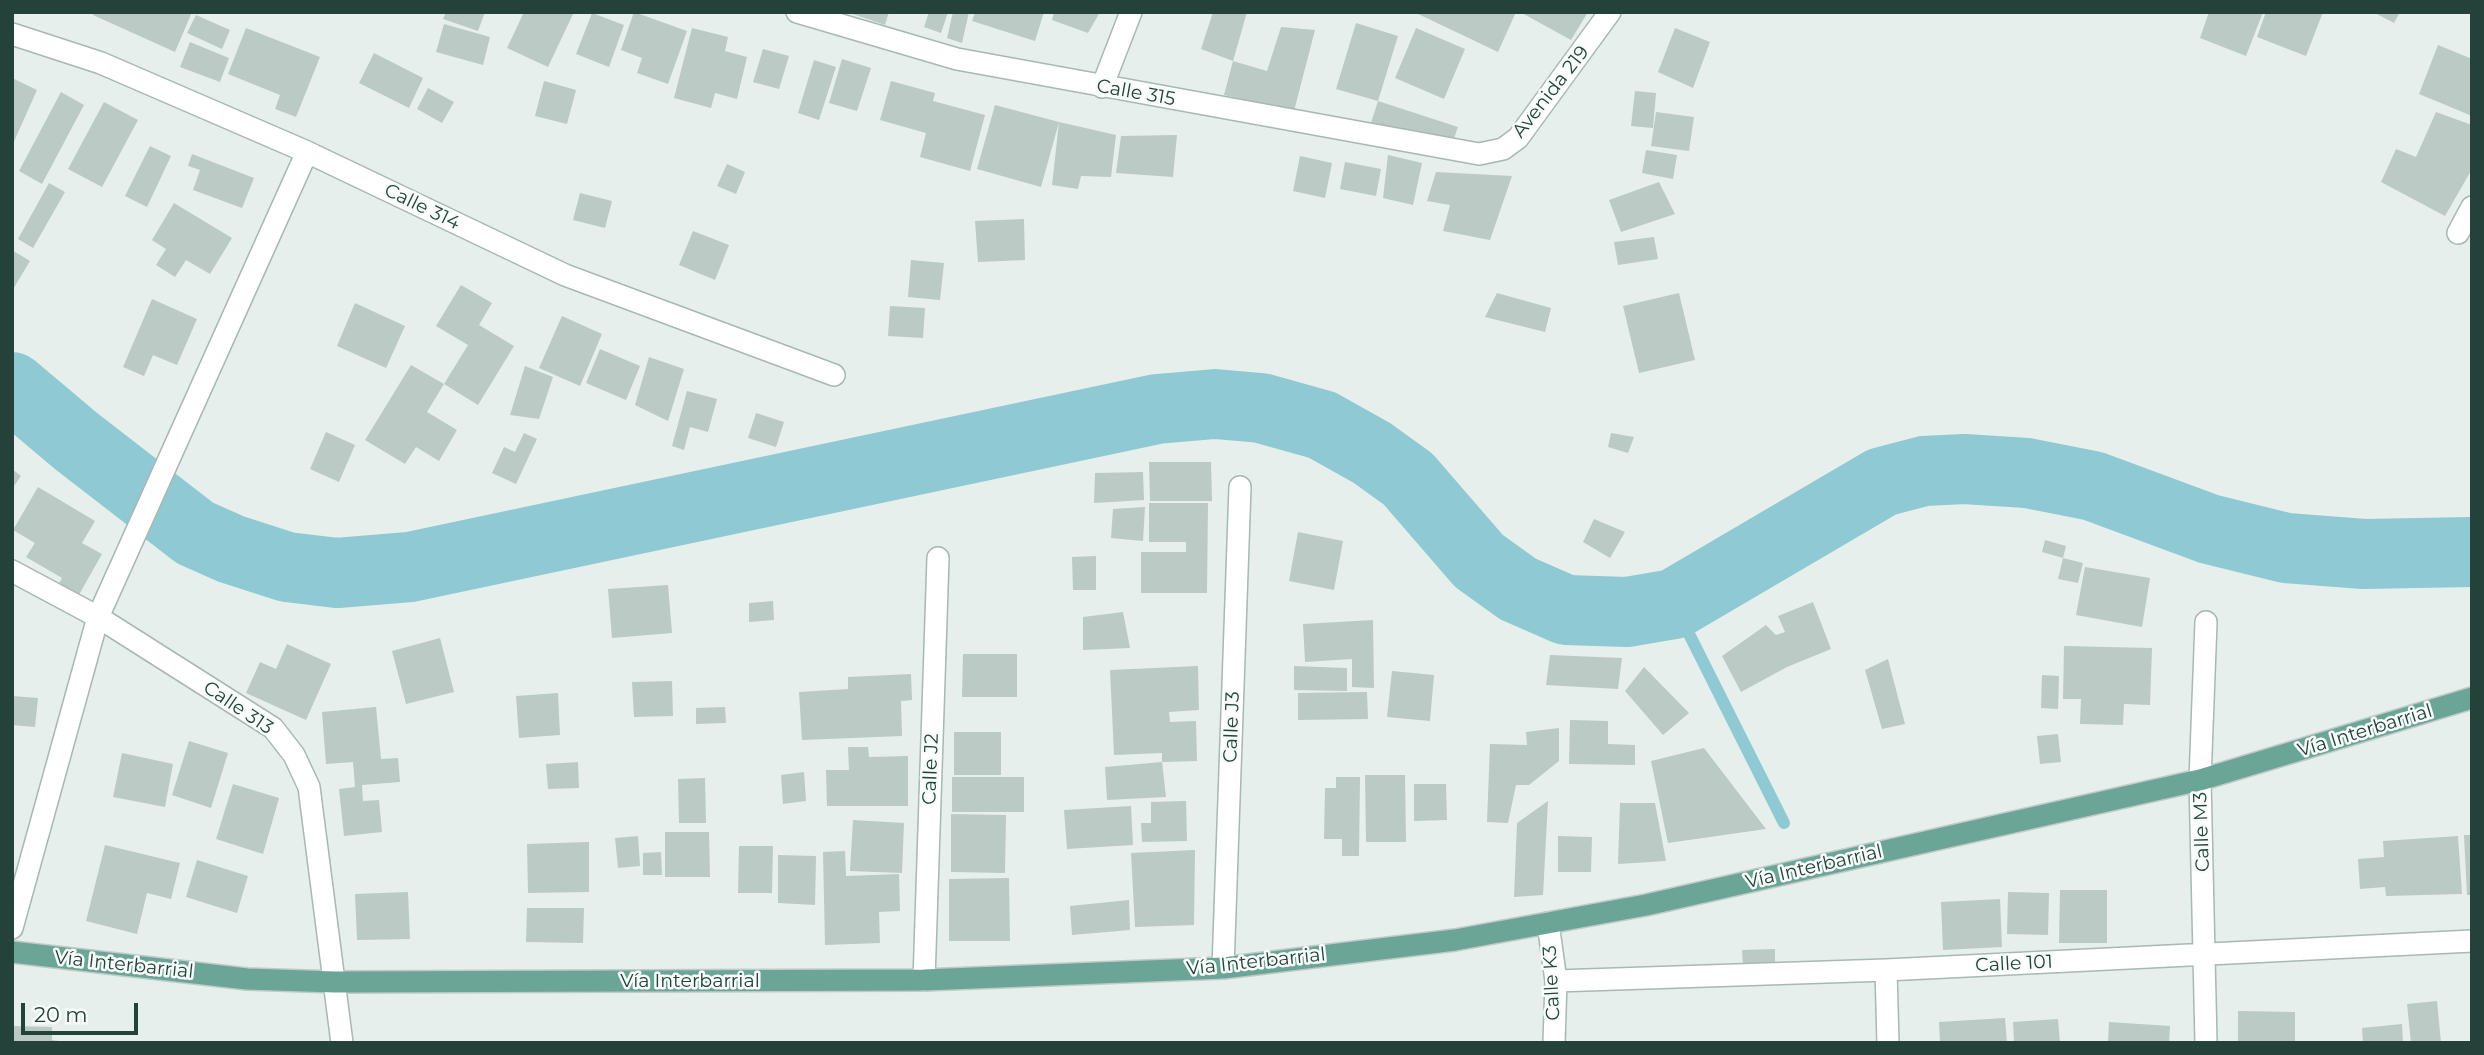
<!DOCTYPE html>
<meta charset="utf-8">
<style>
body{margin:0}
#map{position:relative;width:2484px;height:1055px;overflow:hidden;background:#e6efeb;font-family:Montserrat,sans-serif}
canvas{display:block}
.frame{position:absolute;inset:0;border:14px solid #24423a;pointer-events:none}
.scale{position:absolute;left:21px;top:1003px;width:117px;height:32px;box-sizing:border-box;border:4px solid #24423a;border-top:0;padding-left:9px;font-size:21px;line-height:24px;white-space:nowrap;color:#24423a;-webkit-text-stroke:5px #f7fbf9;paint-order:stroke}
</style>
<div id="map">
<canvas width="2484" height="1055"></canvas>
<div class="frame"></div>
<div class="scale">20 m</div>
</div>
<script>
const g = document.querySelector('canvas').getContext('2d');
g.lineJoin = 'round';
const toPath = rows => new Path2D(rows.map(r => 'M' + r).join(''));
function stroke(path, color, width, dash) { g.strokeStyle = color; g.lineWidth = width; g.lineCap = dash ? 'butt' : 'round'; g.setLineDash(dash || []); g.stroke(path); }
function fill(path, color) { g.fillStyle = color; g.fill(path, 'evenodd'); }
function label(font, color, halo, rows, align = 'center') {
  g.font = font + ' Montserrat,sans-serif'; g.lineWidth = 5; g.setLineDash([]); g.textBaseline = 'middle'; g.strokeStyle = halo; g.fillStyle = color; for (const [text, x, y, turn = 0] of rows) {
    g.save(); g.translate(x, y); g.rotate((+turn || 0) * Math.PI / 180); g.textAlign = isNaN(turn) ? turn : align; if (halo) g.strokeText(text, 0, 0); g.fillText(text, 0, 0); g.restore();
  }
}
const stream = toPath([
 [1674,604,1784,823]
]);
const river = toPath([
 [12,387,76,441,195,533,231,549,287,567,337,573,410,567,1157,409,1215,404,1261,408,1322,425,1372,453,1408,479,1479,561,1518,589,1566,610,1627,612,1674,604,1882,482,1924,471,1964,469,2027,473,2093,486,2209,529,2286,548,2364,554,2472,552]
]);
const building = toPath([
 [94,12,192,12,175,52,93,15],
 [446,12,485,12,478,31,443,19],
 [524,12,574,12,548,67,507,48],
 [634,12,687,31,668,84,637,73,642,58,621,50],
 [847,12,889,12,885,25],
 [929,12,948,12,941,33,924,27],
 [953,12,969,12,962,43,947,38],
 [975,12,1044,12,1035,41,972,21],
 [1054,12,1100,12,1088,33,1052,20],
 [1213,12,1247,12,1233,61,1267,71,1281,27,1315,30,1294,111,1224,95,1233,61,1201,49],
 [1414,12,1516,12,1498,52],
 [1520,12,1588,12,1571,40],
 [2209,12,2263,12,2246,56,2200,38],
 [2266,12,2323,12,2306,56,2257,37],
 [2373,12,2400,12,2394,23],
 [592,13,624,25,609,67,576,54],
 [196,15,230,30,222,49,187,33],
 [1356,23,1398,36,1378,101,1336,89],
 [444,24,490,37,483,65,436,52],
 [246,28,320,57,296,117,275,109,280,95,228,74],
 [692,28,728,37,725,51,747,57,737,99,715,93,711,108,674,98],
 [1416,28,1465,49,1444,99,1395,78],
 [1675,28,1710,42,1693,88,1658,72],
 [190,42,229,58,220,82,180,67],
 [2438,45,2472,59,2472,116,2419,94],
 [763,49,789,56,779,89,753,82],
 [374,53,423,78,409,108,359,83],
 [842,59,871,68,857,111,829,103],
 [814,60,836,67,819,120,798,113],
 [12,78,37,90,12,146],
 [544,81,576,90,567,124,535,116],
 [891,81,935,93,933,101,985,115,970,171,920,157,926,133,880,120],
 [428,88,454,102,442,123,417,109],
 [1635,91,1656,93,1653,128,1631,126],
 [61,92,84,105,42,184,19,171],
 [1378,101,1458,127,1452,144,1371,123],
 [104,102,138,120,102,187,68,169],
 [995,105,1059,122,1041,187,977,169],
 [1656,112,1694,117,1689,151,1651,146],
 [2436,112,2472,125,2472,169,2445,216,2381,182,2396,149,2416,157],
 [1059,122,1116,135,1111,177,1081,176,1078,189,1052,185],
 [1177,135,1173,177,1116,173,1121,136],
 [150,146,171,156,147,207,125,196],
 [1646,150,1677,155,1673,179,1642,173],
 [192,154,254,178,242,208,193,190,200,170,188,166],
 [1388,155,1422,163,1413,205,1383,198],
 [1300,156,1332,163,1325,198,1293,191],
 [1345,162,1381,169,1376,196,1340,189],
 [727,164,745,172,736,194,717,186],
 [1436,172,1512,176,1490,240,1443,231,1450,205,1427,201],
 [1659,182,1675,214,1621,232,1609,200],
 [49,183,65,192,33,248,18,239],
 [580,193,612,201,605,228,573,220],
 [174,203,232,238,210,274,186,260,175,277,156,265,166,249,152,240],
 [1024,219,1025,260,978,262,975,221],
 [693,231,729,245,715,280,679,265],
 [1654,237,1658,259,1618,265,1614,242],
 [12,250,30,261,12,291],
 [911,260,944,263,940,300,908,297],
 [461,285,492,303,479,325,514,346,478,405,444,384,468,345,436,326],
 [1497,293,1551,308,1545,332,1485,317],
 [1679,293,1695,360,1639,373,1623,306],
 [152,299,197,319,177,365,153,355,144,376,123,367],
 [355,303,405,326,386,368,337,346],
 [890,306,925,308,923,338,888,336],
 [562,316,602,334,580,386,539,368],
 [600,349,640,366,626,400,586,383],
 [649,357,684,369,668,421,635,405],
 [411,365,444,384,427,412,457,430,439,461,416,447,405,464,365,440],
 [525,366,553,377,539,419,510,415],
 [687,391,717,399,708,432,690,427,684,450,672,446],
 [756,413,784,422,776,447,748,438],
 [326,432,355,445,339,482,310,469],
 [524,433,537,439,516,484,492,473,504,447,515,452],
 [1611,433,1634,437,1628,453,1608,447],
 [1149,462,1211,462,1212,501,1150,501],
 [12,469,21,476,12,489],
 [1143,472,1144,500,1094,503,1095,473],
 [38,487,95,521,82,543,102,554,76,600,56,589,62,578,26,557,35,543,13,530],
 [1149,503,1208,503,1207,593,1141,593,1141,552,1186,552,1186,542,1149,542],
 [1145,507,1143,541,1111,538,1113,509],
 [1594,519,1625,532,1610,558,1583,542],
 [1298,532,1343,541,1334,590,1289,581],
 [2045,540,2066,546,2063,558,2042,552],
 [1096,556,1096,590,1073,590,1072,557],
 [2063,558,2083,563,2078,583,2058,579],
 [2085,567,2150,578,2142,627,2076,615],
 [668,585,672,633,612,638,608,589],
 [773,601,774,620,749,622,749,603],
 [1813,602,1831,649,1787,667,1741,692,1722,656,1766,625,1776,635,1785,632,1778,616],
 [1123,612,1130,648,1083,650,1083,617],
 [1373,620,1374,688,1352,687,1352,659,1305,662,1303,624],
 [440,638,454,692,406,704,392,651],
 [287,644,331,664,306,720,246,693,260,662,276,669],
 [2064,646,2152,648,2150,705,2124,704,2123,725,2080,724,2081,699,2063,699],
 [963,654,1017,654,1017,697,962,697],
 [1550,655,1622,658,1618,689,1546,685],
 [1888,659,1905,724,1882,729,1865,670],
 [1198,666,1199,710,1169,712,1170,722,1196,721,1197,761,1162,762,1162,753,1114,755,1110,670],
 [1294,666,1347,668,1347,691,1294,690],
 [1644,667,1689,713,1663,735,1625,691],
 [1392,671,1434,675,1430,721,1387,717],
 [911,674,912,700,901,701,902,736,802,740,799,692,848,689,848,677],
 [2042,675,2059,676,2058,709,2041,708],
 [672,681,673,716,634,717,632,682],
 [1367,692,1368,719,1298,720,1298,693],
 [558,693,560,735,519,738,516,696],
 [12,696,38,698,35,727,12,725],
 [376,707,381,759,398,758,400,782,362,785,363,801,379,800,382,832,344,836,339,789,355,787,353,762,326,764,322,712],
 [725,707,726,723,696,724,696,708],
 [1570,720,1608,721,1608,744,1635,745,1635,765,1569,764],
 [1559,728,1559,761,1529,785,1516,785,1508,823,1487,822,1490,744,1527,745,1526,732],
 [954,732,1001,732,1001,775,954,775],
 [2058,734,2061,762,2040,764,2037,736],
 [189,741,228,753,211,808,172,795],
 [848,747,868,747,869,757,908,756,908,806,827,806,826,770,849,770],
 [1704,748,1766,829,1668,843,1651,761],
 [122,753,173,764,165,807,113,797],
 [578,762,579,788,548,789,546,764],
 [1162,762,1166,797,1107,800,1105,767],
 [804,772,806,801,783,804,781,775],
 [1365,775,1405,775,1406,842,1366,842],
 [952,777,1024,777,1024,812,952,812],
 [1336,777,1360,777,1359,856,1342,856,1342,839,1324,839,1325,788,1336,788],
 [705,778,706,823,679,823,678,779],
 [233,784,279,798,263,854,216,839],
 [1414,784,1446,784,1447,820,1414,821],
 [1186,801,1187,841,1142,842,1141,823,1151,823,1151,802],
 [1548,801,1543,895,1514,897,1517,823],
 [1620,803,1655,803,1666,861,1618,864],
 [1131,806,1133,845,1067,849,1064,810],
 [951,814,1006,815,1005,873,951,872],
 [853,820,904,823,902,873,850,871],
 [665,832,709,832,710,877,665,877],
 [2464,835,2472,835,2472,895,2467,895],
 [638,836,640,866,618,868,615,838],
 [1558,836,1592,837,1591,872,1558,872],
 [2458,836,2462,894,2386,896,2385,887,2360,889,2358,859,2384,857,2383,841],
 [589,842,589,892,528,893,527,844],
 [105,845,180,863,171,899,147,893,137,934,86,921],
 [739,846,773,846,772,893,738,893],
 [1195,850,1194,925,1135,927,1131,853],
 [845,851,846,876,899,874,900,911,879,912,880,943,825,945,823,852],
 [661,852,662,875,643,875,643,853],
 [778,855,816,856,815,905,778,903],
 [197,860,248,876,237,913,186,897],
 [1009,878,1010,941,949,941,949,879],
 [2060,890,2107,890,2107,943,2059,943],
 [408,892,410,939,357,940,355,894],
 [2008,892,2049,893,2048,935,2007,934],
 [2000,899,2002,947,1943,950,1941,902],
 [1129,900,1130,930,1072,935,1070,906],
 [527,908,584,908,583,943,526,942],
 [1775,949,1775,965,1743,966,1742,950],
 [2437,1001,2441,1043,2411,1043,2407,1004],
 [2238,1011,2295,1012,2295,1043,2238,1043],
 [2005,1018,2007,1043,1940,1043,1939,1022],
 [2058,1019,2060,1043,2014,1043,2013,1022],
 [2109,1022,2170,1026,2169,1043,2108,1043],
 [2402,1024,2403,1043,2363,1043,2362,1028],
 [12,1026,52,1027,52,1040,72,1043,12,1043]
]);
const minor = toPath([
 [797,12,957,59,1479,154,1503,149,1518,138,1610,12],
 [12,34,101,63,307,152,565,275,834,375],
 [1102,87,1131,12],
 [2458,233,2472,207],
 [12,571,98,617,273,728,294,755,309,787,342,1043],
 [2206,622,2200,780,2206,1043],
 [1548,923,1556,981,1554,1043],
 [12,928,98,617,307,152],
 [1223,968,1240,487],
 [1886,970,1888,1043],
 [924,980,938,558],
 [1556,981,1886,970,2472,941]
]);
const major = toPath([
 [12,952,247,979,335,982,924,980,1223,968,1455,940,1646,905,2200,780,2472,698]
]);
const streetNames = [
 ["Avenida 219",1551,92,-52],
 ["Calle 315",1136,93,10],
 ["Calle 314",422,207,26],
 ["Calle 313",238,708,34],
 ["Calle J3",1232,727,-88],
 ["Vía Interbarrial",2365,731,-17],
 ["Calle J2",931,769,-88],
 ["Calle M3",2202,832,-92],
 ["Vía Interbarrial",1814,867,-13],
 ["Vía Interbarrial",1256,962,-6],
 ["Calle 101",2014,964,-3],
 ["Vía Interbarrial",124,965,6],
 ["Vía Interbarrial",690,981],
 ["Calle K3",1552,983,-93]
];
stroke(stream, '#8ec9d4', 12);
stroke(river, '#8ec9d4', 70);
fill(building, '#bbcac4');
stroke(minor, '#a8b8b2', 24);
stroke(major, '#c2cac8', 24);
stroke(minor, '#fff', 21);
stroke(major, '#6aa596', 21);
label('19px', '#24423a', '#f7fbf9', streetNames);
</script>
